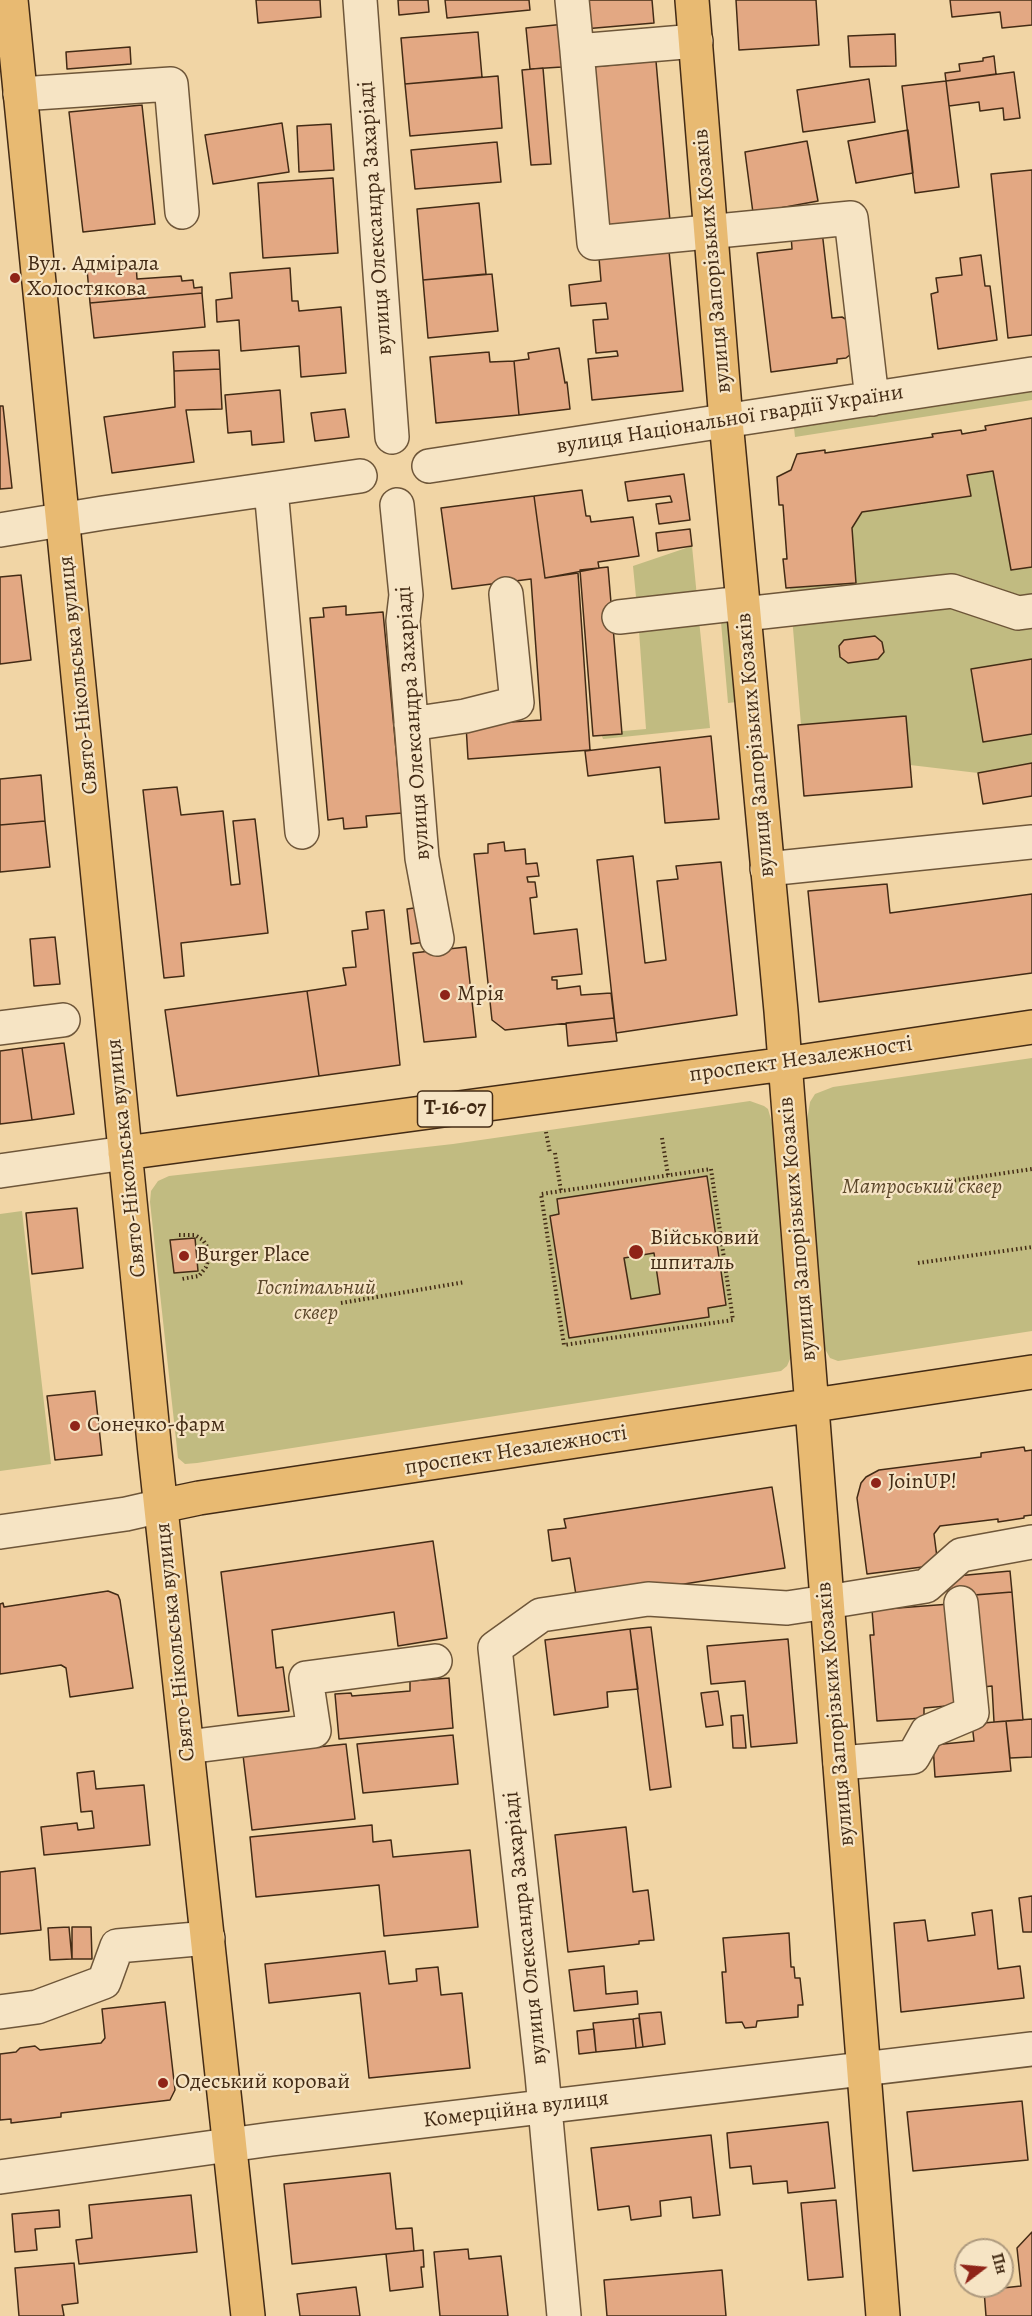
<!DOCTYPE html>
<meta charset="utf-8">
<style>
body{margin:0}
#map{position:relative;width:1032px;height:2316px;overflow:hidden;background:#f1d5a5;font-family:Alegreya,serif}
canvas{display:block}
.north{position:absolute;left:954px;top:2238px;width:60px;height:60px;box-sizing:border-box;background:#f6e4c4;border:2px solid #ae9a7e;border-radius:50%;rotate:74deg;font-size:16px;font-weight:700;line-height:24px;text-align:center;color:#432b15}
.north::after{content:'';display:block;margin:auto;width:21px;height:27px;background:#8f2418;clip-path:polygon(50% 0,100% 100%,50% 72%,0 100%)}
</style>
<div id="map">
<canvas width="1032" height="2316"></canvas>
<div class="north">Пн</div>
</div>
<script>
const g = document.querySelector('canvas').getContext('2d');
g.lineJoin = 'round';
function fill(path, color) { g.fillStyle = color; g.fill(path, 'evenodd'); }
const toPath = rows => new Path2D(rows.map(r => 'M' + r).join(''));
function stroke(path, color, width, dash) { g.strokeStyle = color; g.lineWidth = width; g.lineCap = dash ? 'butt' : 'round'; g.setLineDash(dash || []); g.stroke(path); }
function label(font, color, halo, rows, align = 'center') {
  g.font = font + ' Alegreya,serif'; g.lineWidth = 4.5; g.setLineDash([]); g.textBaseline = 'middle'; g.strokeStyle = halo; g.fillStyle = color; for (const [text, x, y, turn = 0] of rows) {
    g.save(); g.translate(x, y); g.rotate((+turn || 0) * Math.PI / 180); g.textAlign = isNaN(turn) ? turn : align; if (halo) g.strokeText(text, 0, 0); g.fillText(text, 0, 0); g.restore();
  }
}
const green = toPath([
 [1032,391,1032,400,795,437,794,428],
 [1032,418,1032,763,978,773,910,765,906,716,801,725,790,592,790,588,786,588,783,559,787,558,783,505,779,505,777,477,791,470,797,454,825,450,825,453,933,437,932,434,961,430,962,434,985,430,985,426],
 [692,546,697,597,648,602,636,597,633,566],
 [699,620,710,728,603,739,601,733,646,729,639,631],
 [729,621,737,702,728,703,721,622],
 [1032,1058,1032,1331,838,1361,830,1358,825,1349,816,1237,807,1120,810,1102,815,1094,833,1087],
 [750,1101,764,1106,768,1109,772,1123,790,1352,790,1359,787,1366,781,1371,197,1463,185,1464,178,1458,150,1202,151,1191,158,1181,169,1176,453,1144],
 [22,1211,51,1464,0,1471,0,1214]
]);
const building = toPath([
 [256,0,320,0,321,17,258,23,256,0],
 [398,0,428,0,429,12,399,15,398,0],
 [445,0,529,0,530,10,447,18,445,0],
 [581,0,652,0,654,23,584,29,581,0],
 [736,0,816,0,819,45,739,50,736,0],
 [950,0,1032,0,1032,25,1002,28,1000,12,952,17,950,0],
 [565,24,562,67,530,69,526,28,565,24],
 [478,32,482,77,405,84,401,38,478,32],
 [895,34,896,66,850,67,848,36,895,34],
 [130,47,131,64,67,69,66,52,130,47],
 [994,56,996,74,946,81,945,73,960,71,959,64,983,61,983,58,994,56],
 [656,61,670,221,604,227,590,67,656,61],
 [543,68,551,164,531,165,522,70,543,68],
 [1014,72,1020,118,1004,120,1003,108,980,111,979,102,949,106,946,81,1014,72],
 [498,76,502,128,410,136,405,84,498,76],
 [869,79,875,122,803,132,797,90,869,79],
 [946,81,959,187,915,193,902,86,946,81],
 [142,105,155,224,83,232,69,112,142,105],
 [282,123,289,172,213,184,205,135,282,123],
 [331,124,334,170,299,172,297,126,331,124],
 [908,130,913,173,856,183,848,141,908,130],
 [807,141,818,201,753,213,745,152,807,141],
 [497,142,501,182,415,189,411,150,497,142],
 [1032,170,1032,335,1008,338,991,174,1032,170],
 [333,178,338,253,263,258,258,183,333,178],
 [479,203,486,274,423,280,417,209,479,203],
 [822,231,832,318,842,317,854,324,857,349,846,358,837,359,837,363,771,372,757,253,792,249,791,235,822,231],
 [669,251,683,391,592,400,588,359,618,356,617,351,596,353,593,320,608,319,606,303,571,306,569,285,601,281,599,258,669,251],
 [981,255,985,286,990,286,997,340,938,349,931,294,938,292,936,278,962,275,960,258,981,255],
 [136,264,137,279,181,276,182,281,193,280,194,288,202,287,202,293,90,303,87,269,136,264],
 [290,268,292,301,298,301,299,311,341,307,346,373,301,377,299,346,241,351,239,320,217,322,216,300,232,298,230,273,290,268],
 [492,274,498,331,428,338,423,280,492,274],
 [202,293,205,327,94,338,90,303,202,293],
 [559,348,565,383,567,382,570,409,519,415,514,361,529,359,528,353,559,348],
 [219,350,220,369,174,371,173,352,219,350],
 [489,352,490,362,514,361,519,415,436,423,430,357,489,352],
 [220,369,222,409,186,410,194,462,112,473,104,417,175,407,174,371,220,369],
 [280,390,284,442,252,445,251,431,228,433,225,395,280,390],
 [0,406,3,406,12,488,0,489,0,406],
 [345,409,349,437,315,441,311,413,345,409],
 [1032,418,1032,567,1011,570,993,471,967,475,971,496,862,512,852,528,856,583,786,588,783,559,787,559,783,505,779,505,777,477,791,470,797,454,825,450,825,453,933,437,932,434,961,430,962,434,986,430,985,426,1032,418],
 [684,474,690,520,659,524,656,504,672,502,670,496,628,501,625,482,684,474],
 [582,490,586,516,590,516,591,522,633,517,639,556,598,562,599,568,545,578,534,496,582,490],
 [534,496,545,578,578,573,590,750,468,759,466,725,541,720,531,579,452,589,441,508,534,496],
 [690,529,692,546,658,551,656,533,690,529],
 [608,567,622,734,593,736,580,570,608,567],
 [21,575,31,660,0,664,0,577,21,575],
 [346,606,346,615,383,612,402,813,366,816,367,827,344,829,343,818,328,820,310,618,324,617,323,608,346,606],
 [875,636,882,642,884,652,878,659,848,663,840,657,839,646,844,640,875,636],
 [1032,659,1032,734,983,742,971,669,1032,659],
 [906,716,912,787,804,796,798,725,906,716],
 [711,736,719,819,665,823,660,767,588,776,585,751,711,736],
 [1032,763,1032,796,983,804,978,773,1032,763],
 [41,775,45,821,0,825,0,779,41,775],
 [177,787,181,815,223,811,231,885,240,884,233,821,255,819,268,933,181,943,184,976,164,978,143,790,177,787],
 [45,821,50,867,0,872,0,825,45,821],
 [504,842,505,851,525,849,526,864,537,863,539,876,527,877,528,882,535,882,537,897,530,898,534,934,577,929,582,974,552,977,552,980,557,980,557,989,580,986,581,995,611,993,614,1018,505,1030,492,1020,474,854,488,853,488,844,504,842],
 [633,856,645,963,666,960,657,881,678,879,676,866,721,862,737,1015,616,1033,597,860,633,856],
 [887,884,890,913,1032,894,1032,973,819,1002,808,891,887,884],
 [421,907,425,942,411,944,407,909,421,907],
 [384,910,400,1065,319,1076,307,991,346,985,343,968,356,967,352,931,368,929,366,912,384,910],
 [55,937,60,984,34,986,30,939,55,937],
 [466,947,476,1037,424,1042,413,953,466,947],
 [307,991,319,1076,177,1096,165,1010,307,991],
 [614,1018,617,1041,568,1046,566,1023,614,1018],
 [64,1043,74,1114,32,1120,22,1048,64,1043],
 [22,1048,32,1120,0,1124,0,1051,22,1048],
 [707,1176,726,1305,708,1308,709,1317,569,1338,550,1216,559,1214,557,1199,707,1176],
 [654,1253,660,1294,631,1299,624,1258,654,1253],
 [77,1208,83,1268,32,1274,26,1213,77,1208],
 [195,1238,198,1271,174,1273,170,1240,195,1238],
 [95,1391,102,1455,55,1460,47,1396,95,1391],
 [1024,1447,1025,1451,1032,1450,1032,1515,1024,1516,1024,1518,998,1522,998,1519,940,1526,934,1534,938,1565,867,1574,857,1498,861,1483,866,1477,879,1470,981,1457,981,1453,1024,1447],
 [772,1487,785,1568,577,1601,570,1558,552,1561,548,1530,566,1528,564,1519,772,1487],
 [433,1541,447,1638,398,1646,394,1612,272,1630,276,1668,283,1667,289,1711,238,1716,221,1572,433,1541],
 [1010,1571,1012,1592,948,1597,946,1577,1010,1571],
 [108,1591,118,1595,120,1600,133,1688,70,1697,66,1668,61,1665,0,1674,0,1604,3,1603,4,1607,108,1591],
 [1012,1592,1023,1720,994,1722,992,1686,983,1687,975,1595,1012,1592],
 [950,1604,958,1705,924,1708,924,1718,877,1721,870,1635,874,1635,872,1610,950,1604],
 [651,1627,671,1787,650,1790,630,1629,651,1627],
 [630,1629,638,1689,607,1692,608,1707,554,1715,545,1640,630,1629],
 [788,1639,797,1743,751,1747,745,1681,711,1684,707,1646,788,1639],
 [449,1678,453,1728,339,1739,335,1694,351,1693,352,1696,410,1691,410,1681,449,1678],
 [718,1691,723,1725,706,1727,701,1693,718,1691],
 [743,1715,746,1748,733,1748,731,1716,743,1715],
 [1032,1719,1032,1757,1010,1758,1006,1721,1032,1719],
 [1006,1721,1011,1771,935,1777,933,1745,974,1741,972,1724,1006,1721],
 [453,1735,458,1784,363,1793,357,1744,453,1735],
 [346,1744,355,1819,252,1830,243,1755,346,1744],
 [94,1771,96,1789,144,1785,150,1845,44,1855,41,1827,77,1823,78,1830,94,1828,92,1811,81,1812,77,1773,94,1771],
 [372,1825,373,1842,391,1840,393,1857,470,1850,478,1927,384,1936,379,1885,256,1897,250,1837,372,1825],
 [626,1827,633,1892,648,1890,654,1940,639,1941,639,1944,568,1952,555,1835,626,1827],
 [35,1868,41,1930,0,1934,0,1872,35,1868],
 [1032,1896,1032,1932,1023,1932,1019,1898,1032,1896],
 [992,1910,998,1969,1020,1966,1024,1998,901,2012,894,1923,925,1920,928,1941,975,1935,972,1913,992,1910],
 [69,1927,72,1959,50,1960,48,1928,69,1927],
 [72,1927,91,1927,92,1959,72,1959,72,1927],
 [789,1933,791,1967,794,1967,795,1978,800,1978,803,2005,798,2005,798,2017,757,2021,756,2027,745,2028,742,2022,726,2023,722,1972,726,1972,723,1938,789,1933],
 [385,1951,389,1984,417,1981,416,1969,438,1967,441,1995,462,1993,470,2068,369,2078,360,1993,269,2003,265,1964,385,1951],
 [604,1966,606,1994,637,1991,638,2004,574,2011,569,1970,604,1966],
 [165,2002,175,2090,170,2100,61,2113,61,2117,11,2123,11,2119,0,2120,0,2054,16,2052,20,2048,35,2046,40,2050,101,2043,105,2038,102,2009,165,2002],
 [661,2012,665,2044,643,2047,639,2014,661,2012],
 [639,2018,643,2047,636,2048,633,2019,639,2018],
 [633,2019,636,2048,596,2052,593,2023,633,2019],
 [594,2029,596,2052,579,2054,577,2031,594,2029],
 [1022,2101,1028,2160,913,2171,907,2112,1022,2101],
 [828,2122,835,2188,788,2193,787,2181,753,2184,751,2166,730,2168,727,2133,828,2122],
 [711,2135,720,2215,693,2218,691,2197,660,2201,661,2216,631,2220,629,2206,598,2210,591,2148,711,2135],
 [390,2173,396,2229,412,2228,414,2251,292,2264,284,2184,390,2173],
 [191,2195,197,2252,79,2264,76,2240,92,2238,89,2205,191,2195],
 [836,2200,843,2277,808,2280,801,2203,836,2200],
 [59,2210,60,2227,35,2229,37,2250,15,2252,12,2214,59,2210],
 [1032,2232,1032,2316,986,2316,984,2290,1021,2286,1017,2248,1032,2232],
 [468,2249,469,2259,501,2256,508,2316,440,2316,434,2252,468,2249],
 [423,2250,424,2267,421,2267,423,2287,390,2291,386,2254,423,2250],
 [74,2263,78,2303,62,2305,64,2316,19,2316,15,2268,74,2263],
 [722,2270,726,2316,607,2316,604,2280,722,2270],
 [356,2287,360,2316,300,2316,297,2294,356,2287]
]);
const path = toPath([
 [546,1132,550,1153],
 [662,1138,668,1175],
 [555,1153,561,1191],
 [711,1169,733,1320,564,1345,541,1194,711,1169],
 [910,1187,1032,1169],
 [179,1235,195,1235,203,1240,208,1248,209,1258,206,1267,199,1276,182,1279],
 [918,1263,1032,1247],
 [341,1303,465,1282]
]);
const minor = toPath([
 [360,0,392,437],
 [572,0,577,51],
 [696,41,577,51,594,243,851,218,872,399],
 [20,94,171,84,182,212],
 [429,466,1032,374],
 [271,489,302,832],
 [397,505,406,595,403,621,422,858,437,939],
 [0,530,103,513,360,476],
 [744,614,952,591,1018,613,1032,611],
 [619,617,743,603],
 [411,724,465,716,517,703,506,594],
 [767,869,1032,842],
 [0,1028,63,1020],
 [0,1171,125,1153],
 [0,1532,126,1514,161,1506],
 [187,1747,314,1731,306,1678,435,1661],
 [840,1763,913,1757,927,1732,972,1713,961,1603],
 [0,2012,37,2007,104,1982,117,1946,208,1938],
 [0,2177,272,2139,1032,2049],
 [564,2316,542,2075,495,1648,541,1615,648,1599,787,1608,827,1602,926,1586,961,1555,1032,1542]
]);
const major = toPath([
 [11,0,155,1453,248,2316],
 [692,0,726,421,781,1011,883,2316],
 [125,1153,785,1064,1032,1027],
 [161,1506,199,1498,1032,1372]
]);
const markers = [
 [15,278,6,"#8f2418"],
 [445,995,6,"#8f2418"],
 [636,1252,8,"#8f2418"],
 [184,1256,6,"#8f2418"],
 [75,1426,6,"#8f2418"],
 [876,1483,6,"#8f2418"],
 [163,2083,6,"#8f2418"]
];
const shields = [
 [455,1109,75]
];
const shieldNames = [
 ["Т-16-07",455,1109]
];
const streetNames = [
 ["вулиця Олександра Захаріаді",376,218,-94],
 ["вулиця Запорізьких Козаків",713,261,-95],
 ["вулиця Національної гвардії України",730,420,-9],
 ["Свято-Нікольська вулиця",79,675,-96],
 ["вулиця Олександра Захаріаді",414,723,-94],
 ["вулиця Запорізьких Козаків",756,745,-95],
 ["проспект Незалежності",801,1060,-8],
 ["Свято-Нікольська вулиця",127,1158,-96],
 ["вулиця Запорізьких Козаків",798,1229,-95],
 ["проспект Незалежності",516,1451,-9],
 ["Свято-Нікольська вулиця",176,1642,-96],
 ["вулиця Запорізьких Козаків",836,1714,-95],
 ["вулиця Олександра Захаріаді",526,1928,-96],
 ["Комерційна вулиця",516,2110,-7]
];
const poiNames = [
 ["Вул. Адмірала",27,265],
 ["Холостякова",27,290],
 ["Мрія",457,995],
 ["Військовий",650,1239],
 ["шпиталь",650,1264],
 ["Burger Place",196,1256],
 ["Сонечко-фарм",87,1426],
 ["JoinUP!",888,1483],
 ["Одеський коровай",175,2083]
];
const parkNames = [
 ["Матроський сквер",922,1188],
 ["Госпітальний",316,1289],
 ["сквер",316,1314]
];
fill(green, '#c1bb81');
fill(building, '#e3a883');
stroke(building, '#432b15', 1.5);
stroke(minor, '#6e5639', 36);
stroke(major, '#432b15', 36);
stroke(path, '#432b15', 4, [1.5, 3]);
stroke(minor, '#f6e4c4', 33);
stroke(major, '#e8ba72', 33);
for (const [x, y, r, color] of markers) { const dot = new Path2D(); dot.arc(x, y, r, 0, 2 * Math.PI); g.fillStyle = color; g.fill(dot); stroke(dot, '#f6e4c4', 2); }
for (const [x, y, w] of shields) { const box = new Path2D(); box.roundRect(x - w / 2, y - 18, w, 36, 4.5); g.fillStyle = '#f6e4c4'; g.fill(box); stroke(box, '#432b15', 1.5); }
label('bold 21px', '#432b15', null, shieldNames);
label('22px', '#432b15', '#f6e4c4', streetNames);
label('22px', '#432b15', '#f6e4c4', poiNames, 'left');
label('italic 22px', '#5c482b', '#f6e4c4', parkNames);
</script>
